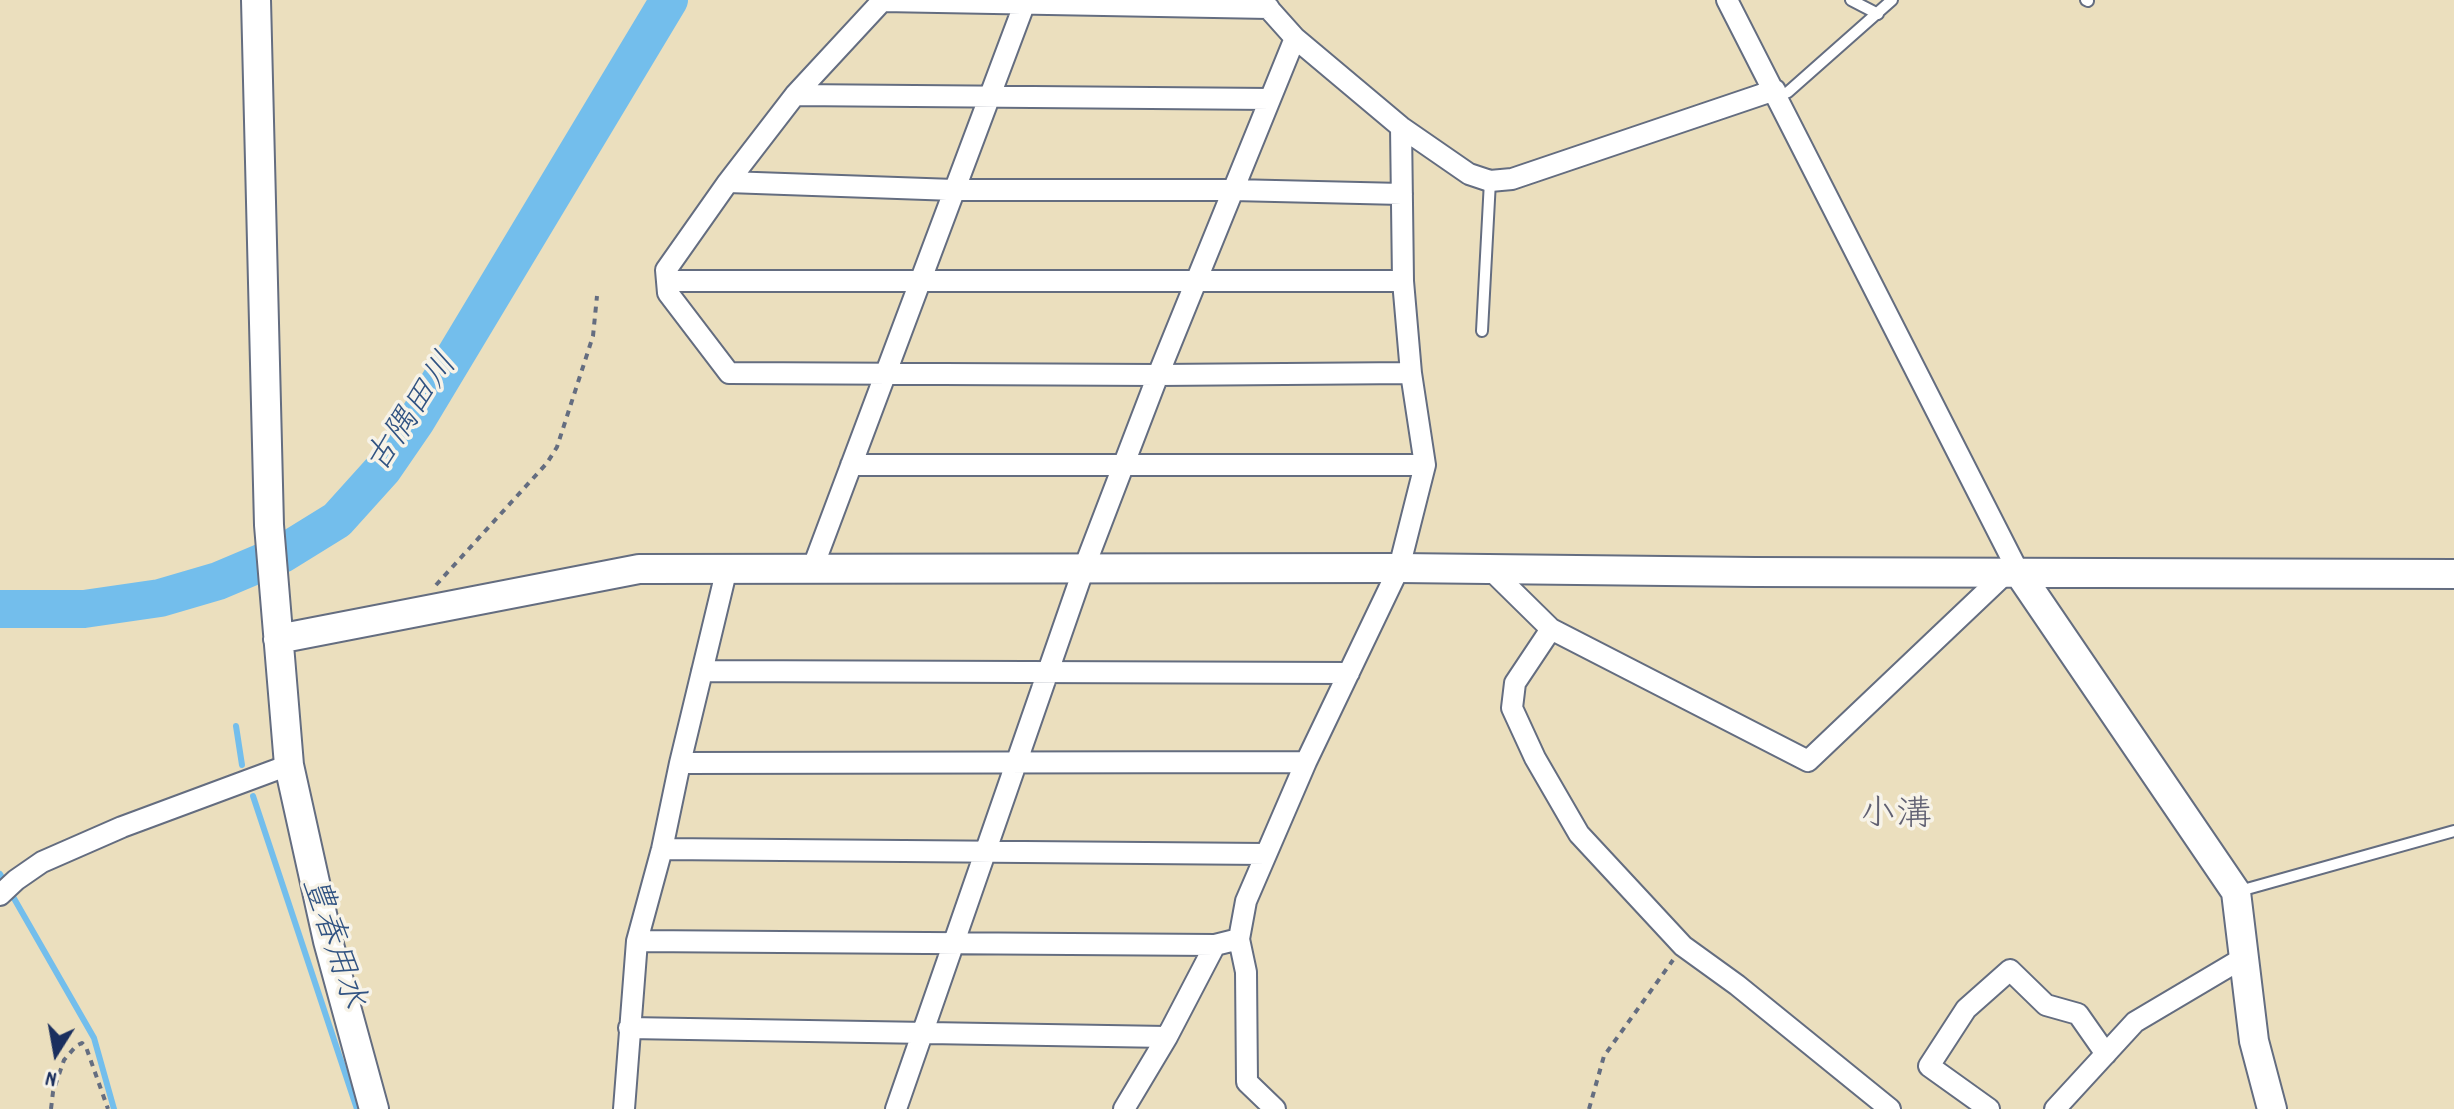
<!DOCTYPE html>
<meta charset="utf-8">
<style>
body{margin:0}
#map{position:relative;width:2454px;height:1109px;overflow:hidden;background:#ebdfbe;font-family:Dekko,sans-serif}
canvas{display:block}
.north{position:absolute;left:16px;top:1013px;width:80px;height:80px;-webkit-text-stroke:6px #f7f3e8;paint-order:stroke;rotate:191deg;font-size:22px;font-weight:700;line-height:32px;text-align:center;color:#1b2f5e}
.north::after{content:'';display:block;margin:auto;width:28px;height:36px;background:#1b2f5e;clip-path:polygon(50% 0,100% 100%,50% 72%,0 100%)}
</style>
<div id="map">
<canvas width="2454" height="1109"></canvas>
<div class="north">N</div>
</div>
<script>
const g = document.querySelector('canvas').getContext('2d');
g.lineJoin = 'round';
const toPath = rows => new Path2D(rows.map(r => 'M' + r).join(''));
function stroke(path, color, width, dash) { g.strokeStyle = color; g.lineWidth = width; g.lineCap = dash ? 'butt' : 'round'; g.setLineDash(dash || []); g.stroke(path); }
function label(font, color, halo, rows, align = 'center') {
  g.font = font + ' Dekko,"Klee One",sans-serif'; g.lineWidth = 7; g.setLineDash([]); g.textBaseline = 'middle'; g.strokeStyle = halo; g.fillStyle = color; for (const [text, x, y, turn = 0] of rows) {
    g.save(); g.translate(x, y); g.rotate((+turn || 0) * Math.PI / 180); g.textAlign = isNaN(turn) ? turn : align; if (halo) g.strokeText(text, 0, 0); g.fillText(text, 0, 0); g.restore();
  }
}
const stream = toPath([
 [236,726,242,765],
 [253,796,357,1109],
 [0,874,94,1038,114,1109]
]);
const river = toPath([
 [0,609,84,609,160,598,218,581,282,554,337,520,383,469,416,421,669,0]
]);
const path = toPath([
 [436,585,547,463,557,447,593,336,597,296],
 [51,1109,53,1092,64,1060,76,1046,82,1043,86,1047,108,1109],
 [1589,1109,1604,1056,1673,960]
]);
const lane = toPath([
 [1851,0,1878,14],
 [2086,0,2088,1],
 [1778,96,1788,92,1892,0],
 [1482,331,1490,181],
 [2236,892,2454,831]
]);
const street = toPath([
 [883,0,795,95,728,182,666,270,668,293,729,373,1158,375,1411,373],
 [1261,0,1295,38,1401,127,1469,174,1490,181,1512,179,1775,90],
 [1727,0,2019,573],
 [883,1,1269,8],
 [795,95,1270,99],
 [728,182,954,190,1233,190,1402,194],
 [667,281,1403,281],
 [851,465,1425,465],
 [813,567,1024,5],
 [1490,569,1551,629,1808,761,2006,573],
 [1551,629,1515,683,1512,708,1535,758,1579,834,1683,946,1737,985,1890,1109],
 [702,671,1349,673],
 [680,763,1306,762],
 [662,849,1266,854],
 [0,895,16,880,42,862,122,827,289,765],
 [637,941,1215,945,1239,939],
 [629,1028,1167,1037],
 [624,1109,637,941,662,849,680,763,727,568],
 [896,1109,1084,568,1158,375,1295,38],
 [1124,1109,1167,1037,1215,945],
 [1275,1109,1247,1082,1246,972,1239,939,1246,901,1306,762,1399,568,1425,465,1411,373,1403,281,1401,127],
 [1989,1109,1929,1066,1966,1009,2010,970,2046,1005,2078,1014,2106,1054],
 [2055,1109,2135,1022,2243,958]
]);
const secondary = toPath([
 [256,0,269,525,289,765,328,941,374,1109],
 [2019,573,2236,892,2254,1041,2272,1109],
 [278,639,639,569,1399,568,1755,572,2454,574]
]);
const waterNames = [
 ["古隅田川",415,415,-56],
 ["豊春用水",330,944,72]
];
const quarterNames = [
 ["小溝",1896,819]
];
stroke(stream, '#73beec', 6);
stroke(river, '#73beec', 38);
stroke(lane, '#646d80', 14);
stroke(street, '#646d80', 24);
stroke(secondary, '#646d80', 32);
stroke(path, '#646d80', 4, [6, 6]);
stroke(lane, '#fff', 10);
stroke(street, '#fff', 20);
stroke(secondary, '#fff', 28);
label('italic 34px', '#315382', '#f7f3e8', waterNames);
label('36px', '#606072', '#f7f3e8', quarterNames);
</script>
